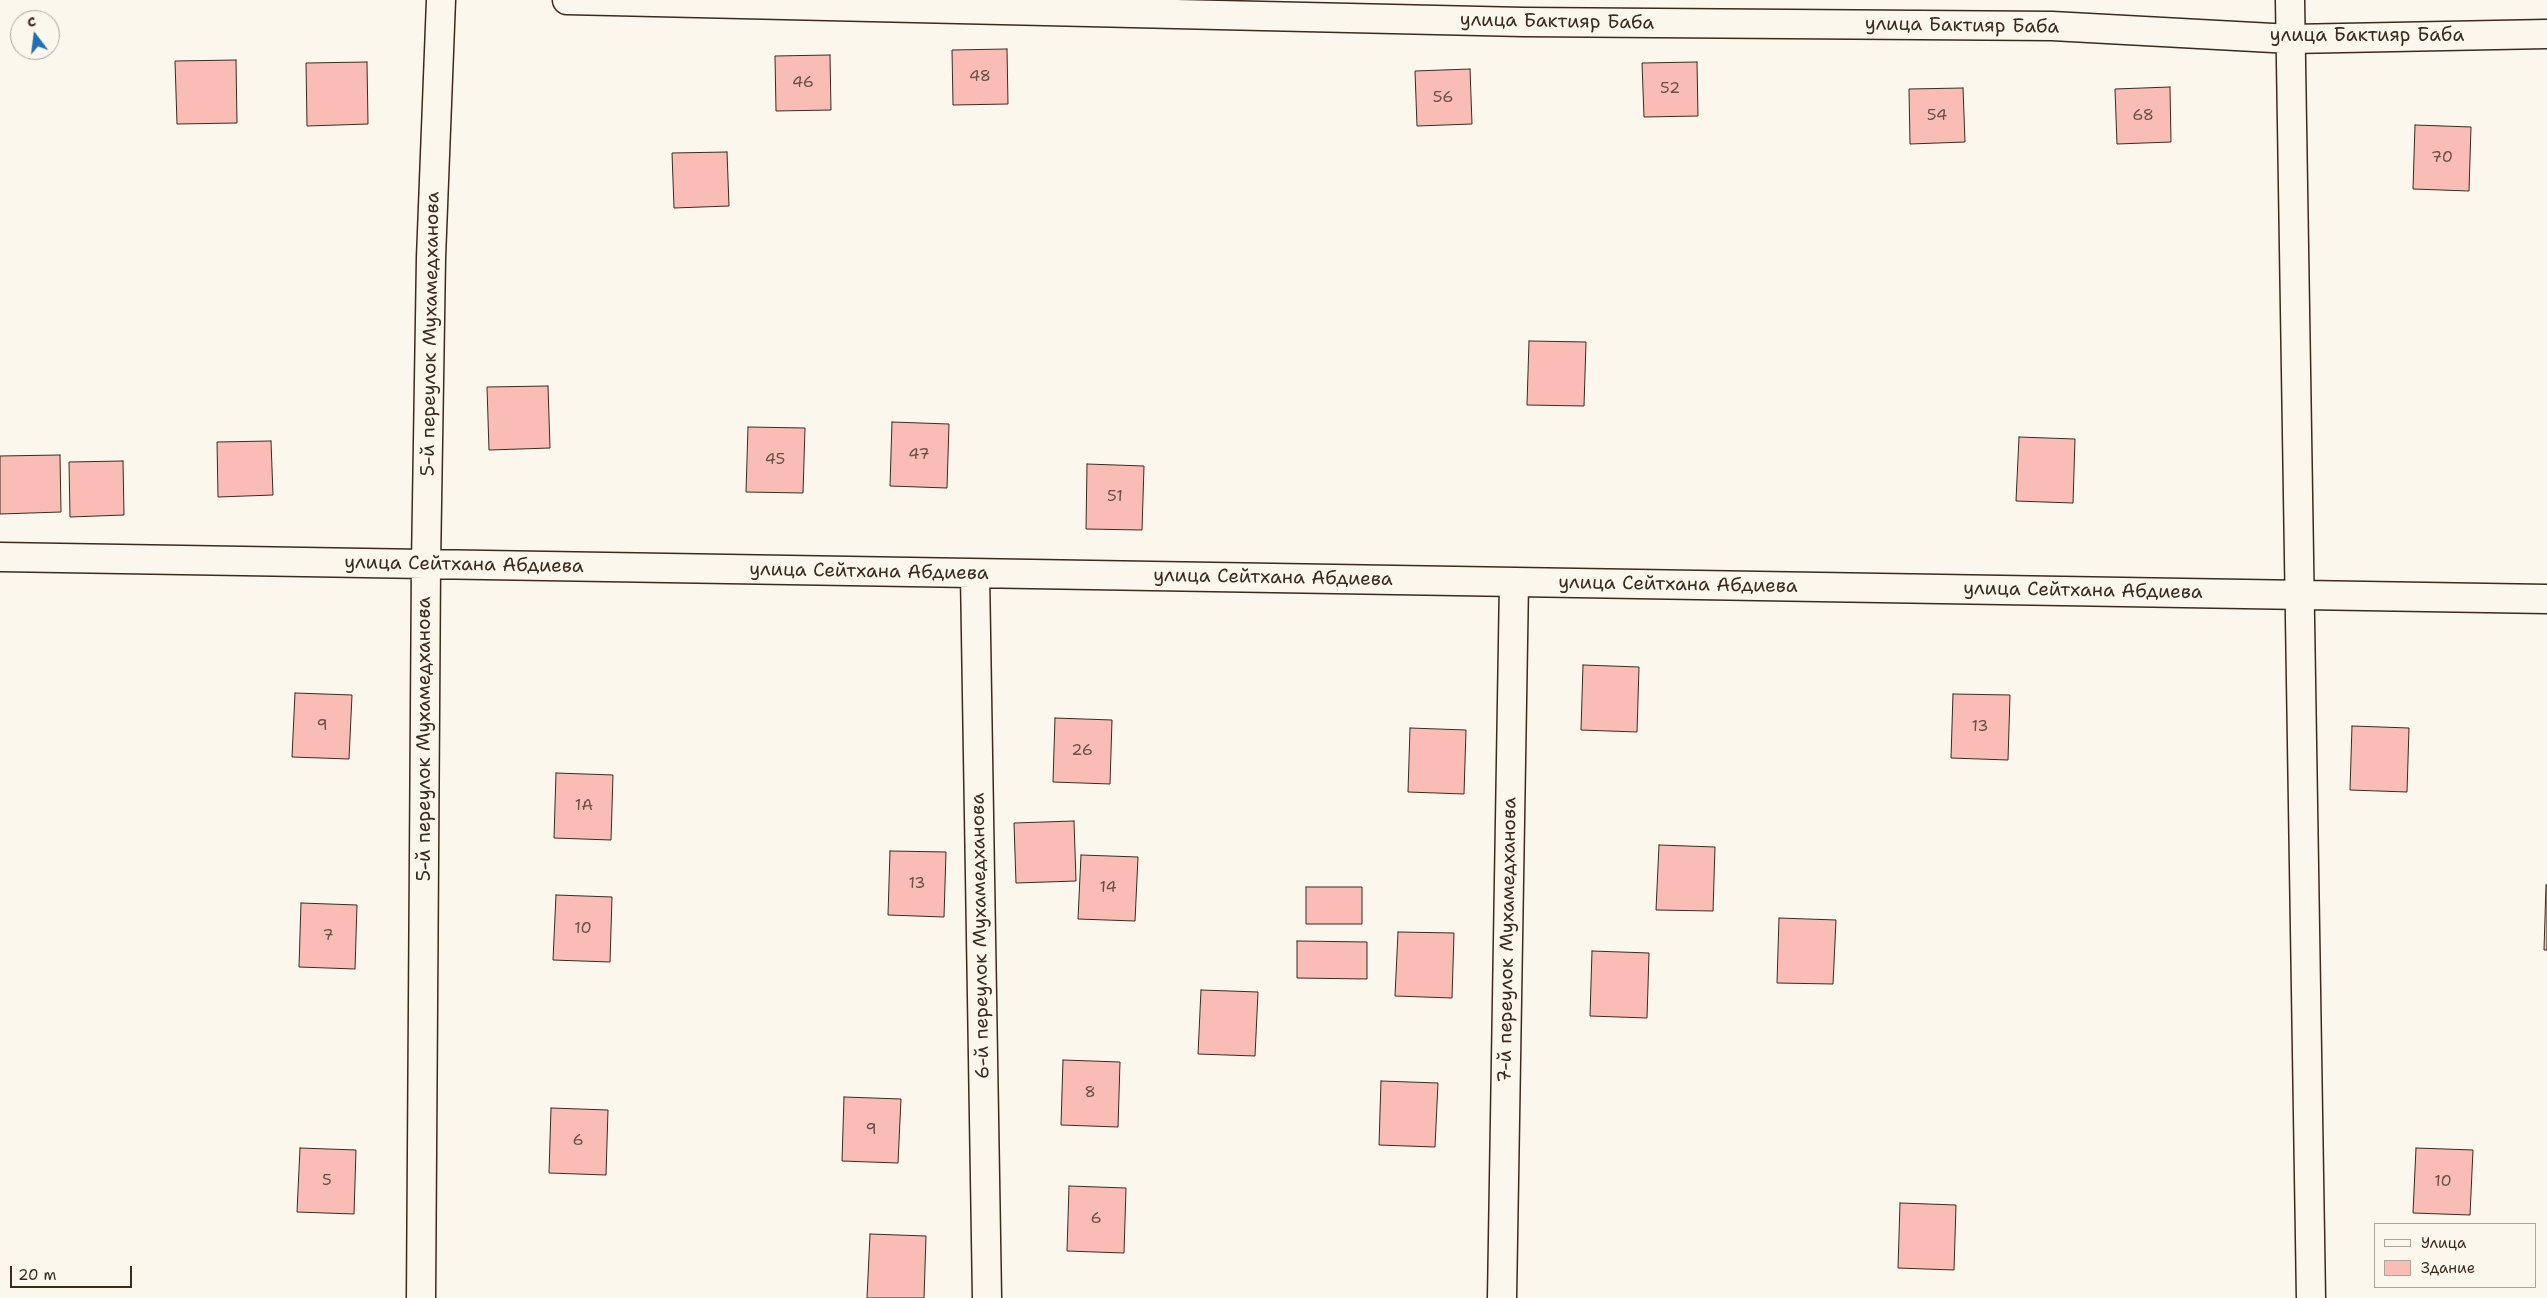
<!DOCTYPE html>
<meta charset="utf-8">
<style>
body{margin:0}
#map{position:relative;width:2547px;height:1298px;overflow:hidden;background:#fbf7ec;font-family:"Shantell Sans",sans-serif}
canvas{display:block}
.legend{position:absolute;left:2374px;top:1223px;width:162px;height:65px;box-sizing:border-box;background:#fbf7ec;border:1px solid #aea59a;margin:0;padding:6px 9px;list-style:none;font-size:15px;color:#3b2a1e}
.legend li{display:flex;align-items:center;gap:10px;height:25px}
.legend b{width:25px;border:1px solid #aea59a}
.north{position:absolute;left:10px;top:10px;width:50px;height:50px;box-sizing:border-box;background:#fbf7ec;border:1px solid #aea59a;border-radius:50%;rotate:345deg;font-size:14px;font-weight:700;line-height:20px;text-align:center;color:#3b2a1e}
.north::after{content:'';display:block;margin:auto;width:18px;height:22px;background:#1f6fb2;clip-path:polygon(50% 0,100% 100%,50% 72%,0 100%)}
.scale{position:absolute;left:10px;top:1266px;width:122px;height:22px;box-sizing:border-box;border:2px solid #3b2a1e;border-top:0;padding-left:6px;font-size:15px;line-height:18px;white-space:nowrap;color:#3b2a1e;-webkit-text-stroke:4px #fbf7ec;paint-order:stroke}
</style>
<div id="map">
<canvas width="2547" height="1298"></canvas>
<ul class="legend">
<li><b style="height:6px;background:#fbf7ec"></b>Улица</li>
<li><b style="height:14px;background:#f9bdb6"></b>Здание</li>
</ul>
<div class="north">С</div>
<div class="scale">20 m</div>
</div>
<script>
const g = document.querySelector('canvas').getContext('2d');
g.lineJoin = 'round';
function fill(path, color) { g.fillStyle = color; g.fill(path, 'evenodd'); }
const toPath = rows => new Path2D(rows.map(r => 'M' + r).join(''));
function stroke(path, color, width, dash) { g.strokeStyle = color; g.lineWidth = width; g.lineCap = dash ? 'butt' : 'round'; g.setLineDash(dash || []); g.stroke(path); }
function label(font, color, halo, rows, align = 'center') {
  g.font = font + ' "Shantell Sans",sans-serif'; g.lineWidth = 4.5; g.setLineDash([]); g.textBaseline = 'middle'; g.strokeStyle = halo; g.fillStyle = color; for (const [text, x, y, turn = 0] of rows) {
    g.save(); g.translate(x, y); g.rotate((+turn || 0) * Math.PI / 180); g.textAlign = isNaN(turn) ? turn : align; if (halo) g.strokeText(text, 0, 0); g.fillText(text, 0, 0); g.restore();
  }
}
const building = toPath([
 [1007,49,1008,104,953,105,952,50,1007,49],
 [830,55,831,110,776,111,775,56,830,55],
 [236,60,237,123,177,124,175,61,236,60],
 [367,62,368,124,307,126,306,63,367,62],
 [1697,62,1698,116,1644,117,1642,63,1697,62],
 [1470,69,1472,124,1417,126,1415,71,1470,69],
 [2170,87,2171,142,2117,144,2115,89,2170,87],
 [1963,88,1965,142,1910,144,1909,89,1963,88],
 [2415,125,2471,127,2469,191,2413,189,2415,125],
 [727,152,729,206,674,208,672,153,727,152],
 [1529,341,1586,342,1584,406,1527,405,1529,341],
 [548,386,550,448,489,450,487,387,548,386],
 [892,422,949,424,947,488,890,486,892,422],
 [748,427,805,428,803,493,746,492,748,427],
 [2019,437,2075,439,2073,503,2016,501,2019,437],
 [271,441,273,495,218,497,217,442,271,441],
 [60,455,61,512,0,514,0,456,60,455],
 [123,461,124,515,70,517,69,462,123,461],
 [1087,464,1144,466,1142,530,1086,529,1087,464],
 [1583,665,1639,667,1637,732,1581,730,1583,665],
 [295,693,352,695,349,759,292,757,295,693],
 [1953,694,2010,695,2008,760,1951,758,1953,694],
 [1055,718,1112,720,1110,784,1053,782,1055,718],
 [2352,726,2409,728,2407,792,2350,790,2352,726],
 [1410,728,1466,730,1464,794,1408,792,1410,728],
 [556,773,613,775,611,840,554,838,556,773],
 [1074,821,1076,881,1016,883,1014,823,1074,821],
 [1659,845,1715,847,1713,911,1656,910,1659,845],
 [890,851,946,852,944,917,888,915,890,851],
 [1081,855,1138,857,1135,921,1078,919,1081,855],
 [2546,885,2547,885,2547,950,2544,950,2546,885],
 [1306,887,1362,887,1362,924,1306,924,1306,887],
 [556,895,612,897,610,962,553,960,556,895],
 [301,903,357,905,355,969,299,967,301,903],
 [1779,918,1836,920,1833,984,1777,983,1779,918],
 [1398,932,1454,933,1452,998,1395,996,1398,932],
 [1297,941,1367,942,1367,979,1297,978,1297,941],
 [1592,951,1649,953,1647,1018,1590,1016,1592,951],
 [1201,990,1258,992,1255,1056,1198,1054,1201,990],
 [1063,1060,1120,1062,1118,1127,1061,1125,1063,1060],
 [1381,1081,1438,1083,1435,1147,1379,1145,1381,1081],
 [844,1097,901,1099,898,1163,842,1161,844,1097],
 [551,1108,608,1110,606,1175,549,1173,551,1108],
 [300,1148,356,1150,354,1214,297,1212,300,1148],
 [2416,1148,2473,1150,2470,1215,2413,1213,2416,1148],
 [1069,1186,1126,1188,1124,1253,1067,1251,1069,1186],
 [1900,1203,1956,1205,1954,1270,1898,1268,1900,1203],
 [870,1234,926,1236,924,1298,867,1298,870,1234]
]);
const minor = toPath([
 [567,0,1523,22,2052,26,2291,39,2547,34],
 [2290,0,2311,1298],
 [0,557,2547,599],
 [975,574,987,1298],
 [421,1298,426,564,431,258,441,0],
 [1502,1298,1514,582]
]);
const numberNames = [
 ["48",980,77],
 ["46",803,83],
 ["52",1670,89],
 ["56",1443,98],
 ["54",1937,116],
 ["68",2143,116],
 ["70",2442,158],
 ["47",919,455],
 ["45",775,460],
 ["51",1115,497],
 ["9",322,726],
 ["13",1980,727],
 ["26",1082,751],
 ["1А",584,806],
 ["13",917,884],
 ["14",1108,888],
 ["10",583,929],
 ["7",328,936],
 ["8",1090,1093],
 ["9",871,1130],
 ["6",578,1141],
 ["5",327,1181],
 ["10",2443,1182],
 ["6",1096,1219]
];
const streetNames = [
 ["улица Бактияр Баба",1557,22,1],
 ["улица Бактияр Баба",1962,26,1],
 ["улица Бактияр Баба",2367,36],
 ["5-й переулок Мухамедханова",431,334,-89],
 ["улица Сейтхана Абдиева",464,565,1],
 ["улица Сейтхана Абдиева",869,572,1],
 ["улица Сейтхана Абдиева",1273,578,1],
 ["улица Сейтхана Абдиева",1678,585,1],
 ["улица Сейтхана Абдиева",2083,591,1],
 ["5-й переулок Мухамедханова",425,739,-90],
 ["6-й переулок Мухамедханова",981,936,-91],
 ["7-й переулок Мухамедханова",1508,940,-89]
];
fill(building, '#f9bdb6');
stroke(building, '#3b2a1e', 1);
stroke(minor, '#3b2a1e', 31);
stroke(minor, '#fbf7ec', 28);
label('16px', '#6a4f44', null, numberNames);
label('19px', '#3b2a1e', '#fbf7ec', streetNames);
</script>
